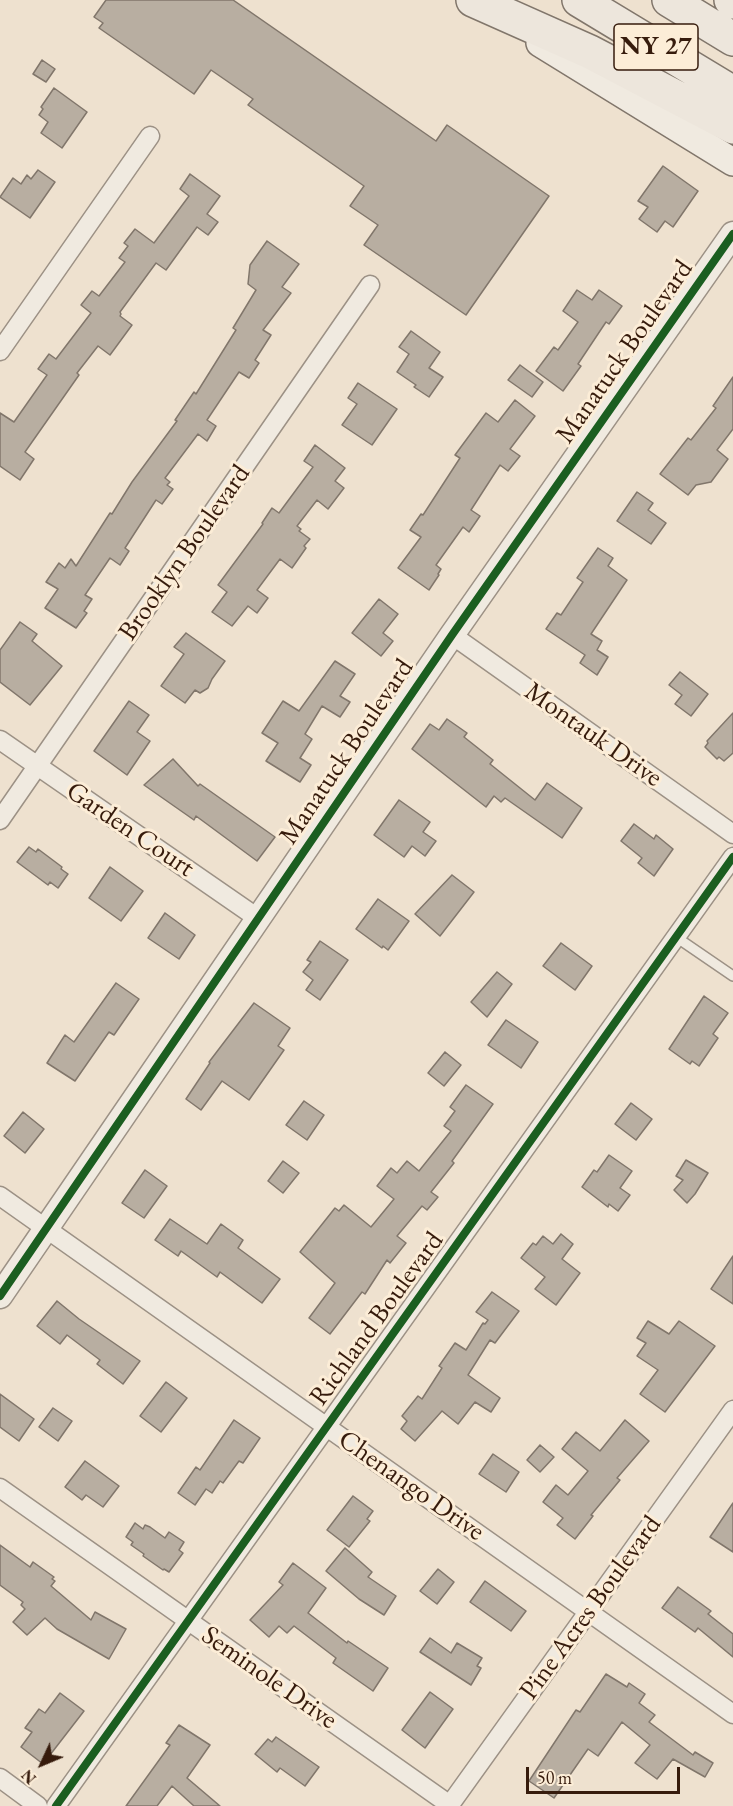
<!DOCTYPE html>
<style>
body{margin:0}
#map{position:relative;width:733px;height:1806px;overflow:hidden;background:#eee1cf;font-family:"EB Garamond",serif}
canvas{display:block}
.north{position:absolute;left:12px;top:1734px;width:60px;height:60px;-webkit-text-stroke:4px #fcedd7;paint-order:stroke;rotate:226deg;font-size:16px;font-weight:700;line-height:24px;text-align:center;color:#361b0c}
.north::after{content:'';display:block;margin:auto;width:21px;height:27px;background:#361b0c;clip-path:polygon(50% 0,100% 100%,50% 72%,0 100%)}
.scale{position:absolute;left:526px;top:1767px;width:154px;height:27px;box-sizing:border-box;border:3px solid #361b0c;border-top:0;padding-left:8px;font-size:18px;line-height:21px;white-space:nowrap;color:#361b0c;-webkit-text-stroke:4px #fcedd7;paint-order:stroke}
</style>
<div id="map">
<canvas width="733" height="1806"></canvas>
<div class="north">N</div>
<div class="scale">50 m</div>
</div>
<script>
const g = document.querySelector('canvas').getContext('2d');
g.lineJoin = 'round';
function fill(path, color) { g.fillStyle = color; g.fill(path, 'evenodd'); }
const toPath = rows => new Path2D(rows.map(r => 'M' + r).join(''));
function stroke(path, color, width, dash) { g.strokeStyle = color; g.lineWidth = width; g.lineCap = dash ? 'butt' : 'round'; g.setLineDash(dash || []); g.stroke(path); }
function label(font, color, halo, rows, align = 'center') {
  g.font = font + ' "EB Garamond",serif'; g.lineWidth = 6; g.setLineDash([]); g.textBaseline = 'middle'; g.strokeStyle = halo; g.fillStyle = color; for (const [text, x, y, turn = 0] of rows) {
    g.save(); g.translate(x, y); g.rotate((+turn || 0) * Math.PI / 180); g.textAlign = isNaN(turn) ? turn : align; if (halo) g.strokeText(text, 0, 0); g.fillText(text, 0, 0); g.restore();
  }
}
const building = toPath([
 [106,0,233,0,436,141,447,125,549,196,466,315,364,245,378,225,350,206,364,186,248,105,253,99,211,70,194,94,99,28,103,23,94,17,106,0],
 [42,60,55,69,46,82,33,74,42,60],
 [54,88,87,112,62,148,41,133,48,122,39,115,43,109,41,107,54,88],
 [663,166,698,191,673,227,665,221,657,232,639,219,648,207,638,201,663,166],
 [38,170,55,182,30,218,0,197,13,178,21,184,27,175,31,179,38,170],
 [190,174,220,196,207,214,218,222,208,235,197,227,166,270,156,263,120,312,121,314,120,316,132,325,110,355,98,346,77,373,79,375,25,452,34,459,20,480,0,466,0,413,14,422,47,375,38,369,49,354,56,359,91,313,81,305,92,291,99,296,125,262,119,258,128,246,124,243,135,229,154,243,189,196,180,189,190,174],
 [267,241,299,264,282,287,291,293,263,330,271,335,255,360,259,363,249,378,239,372,207,420,216,426,207,441,198,434,165,478,170,482,167,485,173,489,162,504,156,500,125,548,129,551,120,565,110,558,85,595,92,599,84,611,87,613,76,628,45,608,58,589,46,582,59,563,65,568,71,559,76,566,110,513,112,514,132,482,177,421,175,420,194,392,196,394,236,330,233,328,256,290,248,284,250,265,267,241],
 [577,290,592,300,599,290,622,306,609,324,606,322,578,364,581,366,563,391,536,371,554,347,558,350,578,322,563,311,577,290],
 [411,331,440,352,429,368,443,377,429,397,414,387,416,385,397,372,409,354,399,347,411,331],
 [520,365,543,382,532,397,508,380,520,365],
 [733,377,733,429,717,450,728,459,711,482,696,485,688,495,660,474,688,438,691,440,716,408,713,406,733,377],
 [358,383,397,409,372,445,342,425,357,404,348,398,358,383],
 [515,400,535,416,510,449,520,456,508,471,500,465,471,510,480,516,469,532,463,527,436,565,441,569,438,574,439,575,429,590,398,568,421,537,410,530,421,514,423,515,460,458,455,455,486,413,498,422,515,400],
 [315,445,345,468,335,481,344,488,328,509,317,500,297,526,301,529,299,531,310,539,304,546,306,548,292,568,280,559,257,590,268,598,257,613,248,606,232,626,212,612,227,592,218,585,263,524,262,523,272,508,279,513,313,467,304,461,315,445],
 [637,492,653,503,648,510,666,523,651,544,617,521,637,492],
 [598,548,613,558,608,566,627,580,591,634,602,641,597,650,608,657,597,675,580,663,585,655,546,629,557,613,561,615,583,582,577,578,598,548],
 [379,599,398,614,383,633,393,641,381,656,352,633,379,599],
 [20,622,37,634,32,641,62,666,30,705,0,682,0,650,20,622],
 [186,633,225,661,212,679,208,688,200,693,195,690,185,703,161,686,184,654,174,647,186,633],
 [335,661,355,674,340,696,350,702,340,717,322,706,305,734,312,739,300,758,311,765,300,782,266,761,278,743,262,733,283,701,299,711,335,661],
 [680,672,708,694,691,716,675,704,682,695,669,685,680,672],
 [129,701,149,715,137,732,150,741,127,775,94,751,129,701],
 [733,713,733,753,724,761,719,757,717,759,705,747,708,743,707,741,733,713],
 [447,719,467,733,464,737,493,760,490,764,535,800,547,783,582,808,562,838,505,798,501,802,494,796,486,807,412,749,430,724,439,730,447,719],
 [173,759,198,786,200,784,275,837,257,861,196,816,194,820,144,785,173,759],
 [399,800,430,822,423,832,436,841,425,856,412,846,404,857,374,835,399,800],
 [634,824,654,839,656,835,673,849,654,876,638,863,642,858,621,841,634,824],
 [29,847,36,852,38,849,62,867,61,869,68,874,58,888,50,882,48,885,17,862,29,847],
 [110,867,143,891,121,921,89,898,110,867],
 [452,875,474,892,440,936,415,914,452,875],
 [378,899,409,921,388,950,383,946,382,948,356,929,378,899],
 [165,913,195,935,179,959,148,938,165,913],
 [320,941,348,960,320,1000,306,990,313,980,303,972,311,962,307,960,320,941],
 [561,943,592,966,575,990,543,966,561,943],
 [497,972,512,984,487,1017,471,1002,497,972],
 [116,983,139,999,114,1035,109,1032,75,1081,47,1063,65,1035,74,1042,116,983],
 [704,996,728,1013,713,1034,718,1038,699,1066,692,1061,690,1064,669,1049,704,996],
 [254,1003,290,1028,278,1046,284,1050,249,1100,222,1081,201,1110,186,1099,210,1063,209,1062,254,1003],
 [506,1020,538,1042,521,1068,488,1045,506,1020],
 [445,1052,461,1065,444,1086,428,1073,445,1052],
 [466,1085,493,1104,452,1161,454,1163,431,1192,438,1197,427,1210,422,1206,397,1236,406,1243,390,1263,387,1260,365,1294,362,1292,330,1334,309,1318,335,1283,300,1252,335,1208,339,1211,344,1205,371,1227,394,1199,377,1186,391,1168,397,1173,407,1161,419,1171,451,1131,444,1126,455,1111,450,1107,466,1085],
 [304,1101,324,1115,307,1140,286,1125,304,1101],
 [631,1103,652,1119,636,1140,615,1124,631,1103],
 [23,1112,44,1129,25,1153,4,1136,23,1112],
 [609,1155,632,1171,620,1188,630,1195,618,1211,609,1204,608,1207,582,1187,594,1170,597,1172,609,1155],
 [686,1160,708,1173,695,1194,687,1203,674,1190,683,1180,676,1176,686,1160],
 [283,1161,299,1173,283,1193,268,1181,283,1161],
 [145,1170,167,1186,144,1218,122,1203,145,1170],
 [170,1219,207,1244,221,1224,243,1240,238,1248,280,1279,262,1303,220,1272,217,1277,181,1251,178,1256,155,1240,170,1219],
 [561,1234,573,1244,562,1259,580,1273,556,1305,535,1289,545,1277,521,1258,533,1243,536,1245,543,1236,553,1244,561,1234],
 [733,1256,733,1304,711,1289,733,1256],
 [492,1292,519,1311,495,1343,490,1340,468,1375,500,1398,491,1412,475,1402,458,1424,442,1411,415,1441,401,1429,407,1421,402,1416,418,1396,422,1399,442,1368,439,1366,455,1343,466,1350,483,1323,485,1324,488,1320,476,1312,492,1292],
 [57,1301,79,1319,140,1361,123,1384,97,1364,100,1360,67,1335,60,1344,37,1326,57,1301],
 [648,1321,669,1334,679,1321,715,1346,665,1412,640,1394,658,1370,637,1356,646,1343,637,1338,648,1321],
 [166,1382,187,1398,161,1432,140,1416,166,1382],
 [0,1394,34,1419,19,1441,0,1427,0,1394],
 [53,1408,72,1421,58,1441,39,1427,53,1408],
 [234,1420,260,1438,243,1463,239,1461,223,1483,220,1481,212,1493,206,1489,195,1505,178,1493,196,1467,200,1470,234,1420],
 [625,1420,649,1441,617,1478,620,1480,591,1515,593,1516,575,1539,557,1525,563,1518,543,1502,556,1485,568,1495,588,1471,562,1449,576,1432,600,1451,625,1420],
 [540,1445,554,1457,540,1472,527,1460,540,1445],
 [493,1454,519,1472,506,1492,479,1474,493,1454],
 [85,1461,119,1486,103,1507,86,1495,82,1500,65,1487,85,1461],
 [353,1496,373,1511,367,1519,370,1521,349,1547,327,1530,353,1496],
 [733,1503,733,1552,710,1537,733,1503],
 [135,1523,143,1529,145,1525,150,1527,165,1538,169,1532,184,1542,179,1550,183,1553,169,1572,164,1569,163,1570,143,1556,144,1554,131,1545,133,1542,126,1537,135,1523],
 [0,1545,30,1567,33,1562,54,1577,52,1579,55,1581,51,1586,91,1620,95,1612,126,1629,109,1659,57,1629,45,1618,27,1635,13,1622,25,1609,21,1605,23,1602,0,1585,0,1545],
 [345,1548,372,1572,368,1577,396,1596,384,1615,359,1599,326,1571,345,1548],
 [293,1563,326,1588,308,1613,347,1643,348,1641,388,1668,373,1691,333,1663,336,1658,294,1626,287,1633,279,1626,269,1637,250,1620,283,1585,279,1582,293,1563],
 [438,1569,454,1582,437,1604,420,1591,438,1569],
 [485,1581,526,1611,511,1631,470,1602,485,1581],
 [678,1587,711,1611,708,1614,733,1634,733,1657,698,1628,695,1632,662,1608,678,1587],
 [430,1638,451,1653,457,1643,482,1658,477,1666,481,1668,471,1685,420,1652,430,1638],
 [606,1674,627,1687,629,1683,645,1694,639,1703,655,1715,649,1722,693,1755,695,1752,713,1763,705,1777,673,1759,657,1779,635,1763,650,1745,622,1722,598,1756,588,1749,554,1798,529,1781,576,1710,580,1712,606,1674],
 [430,1692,453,1709,425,1748,402,1730,430,1692],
 [60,1693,84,1711,43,1764,21,1747,32,1732,25,1728,39,1709,45,1713,60,1693],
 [179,1725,210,1745,187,1778,220,1806,194,1806,172,1786,157,1806,126,1806,170,1745,166,1743,179,1725],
 [276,1737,319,1767,305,1786,280,1768,277,1772,255,1754,268,1739,272,1742,276,1737]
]);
const service = toPath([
 [676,937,733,976]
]);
const minor = toPath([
 [0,351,150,136],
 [452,635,733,834],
 [0,740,259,919],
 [0,820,370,285],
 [0,1196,733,1714],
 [0,1488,450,1805],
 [0,1778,38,1806],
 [56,1806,733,857],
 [449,1806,733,1410]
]);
const tertiary = toPath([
 [0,1296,452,635,733,234]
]);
const secondary = toPath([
 [540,43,733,162]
]);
const motorway = toPath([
 [473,0,590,52,733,127],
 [579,0,733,93],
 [669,0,733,39],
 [731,0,733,2]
]);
const cycleway = toPath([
 [0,1296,452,635,733,234],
 [56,1806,733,857]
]);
const shields = [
 [656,47,84]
];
const shieldNames = [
 ["NY 27",656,47]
];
const streetNames = [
 ["Manatuck Boulevard",625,352,-55],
 ["Brooklyn Boulevard",185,553,-55],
 ["Montauk Drive",593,735,35],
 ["Manatuck Boulevard",347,752,-56],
 ["Garden Court",130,830,34],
 ["Richland Boulevard",377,1319,-54],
 ["Chenango Drive",411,1486,35],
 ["Pine Acres Boulevard",591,1608,-54],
 ["Seminole Drive",269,1678,35]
];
fill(building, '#b8aea1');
stroke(building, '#81766b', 1.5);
stroke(service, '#9c9185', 12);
stroke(minor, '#9c9185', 21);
stroke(tertiary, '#9c9185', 27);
stroke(secondary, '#81766b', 30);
stroke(motorway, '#81766b', 36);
stroke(service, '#f0eae0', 9);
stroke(minor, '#f0eae0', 18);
stroke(tertiary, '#f0eae0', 24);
stroke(secondary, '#f0eae0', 27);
stroke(motorway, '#ede6dc', 33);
stroke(cycleway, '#1b5e20', 8);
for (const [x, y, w] of shields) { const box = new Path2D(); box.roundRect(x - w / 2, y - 23, w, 46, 4.5); g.fillStyle = '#fcedd7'; g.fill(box); stroke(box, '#361b0c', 1.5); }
label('bold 26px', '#361b0c', null, shieldNames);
label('27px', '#361b0c', '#fcedd7', streetNames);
</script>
